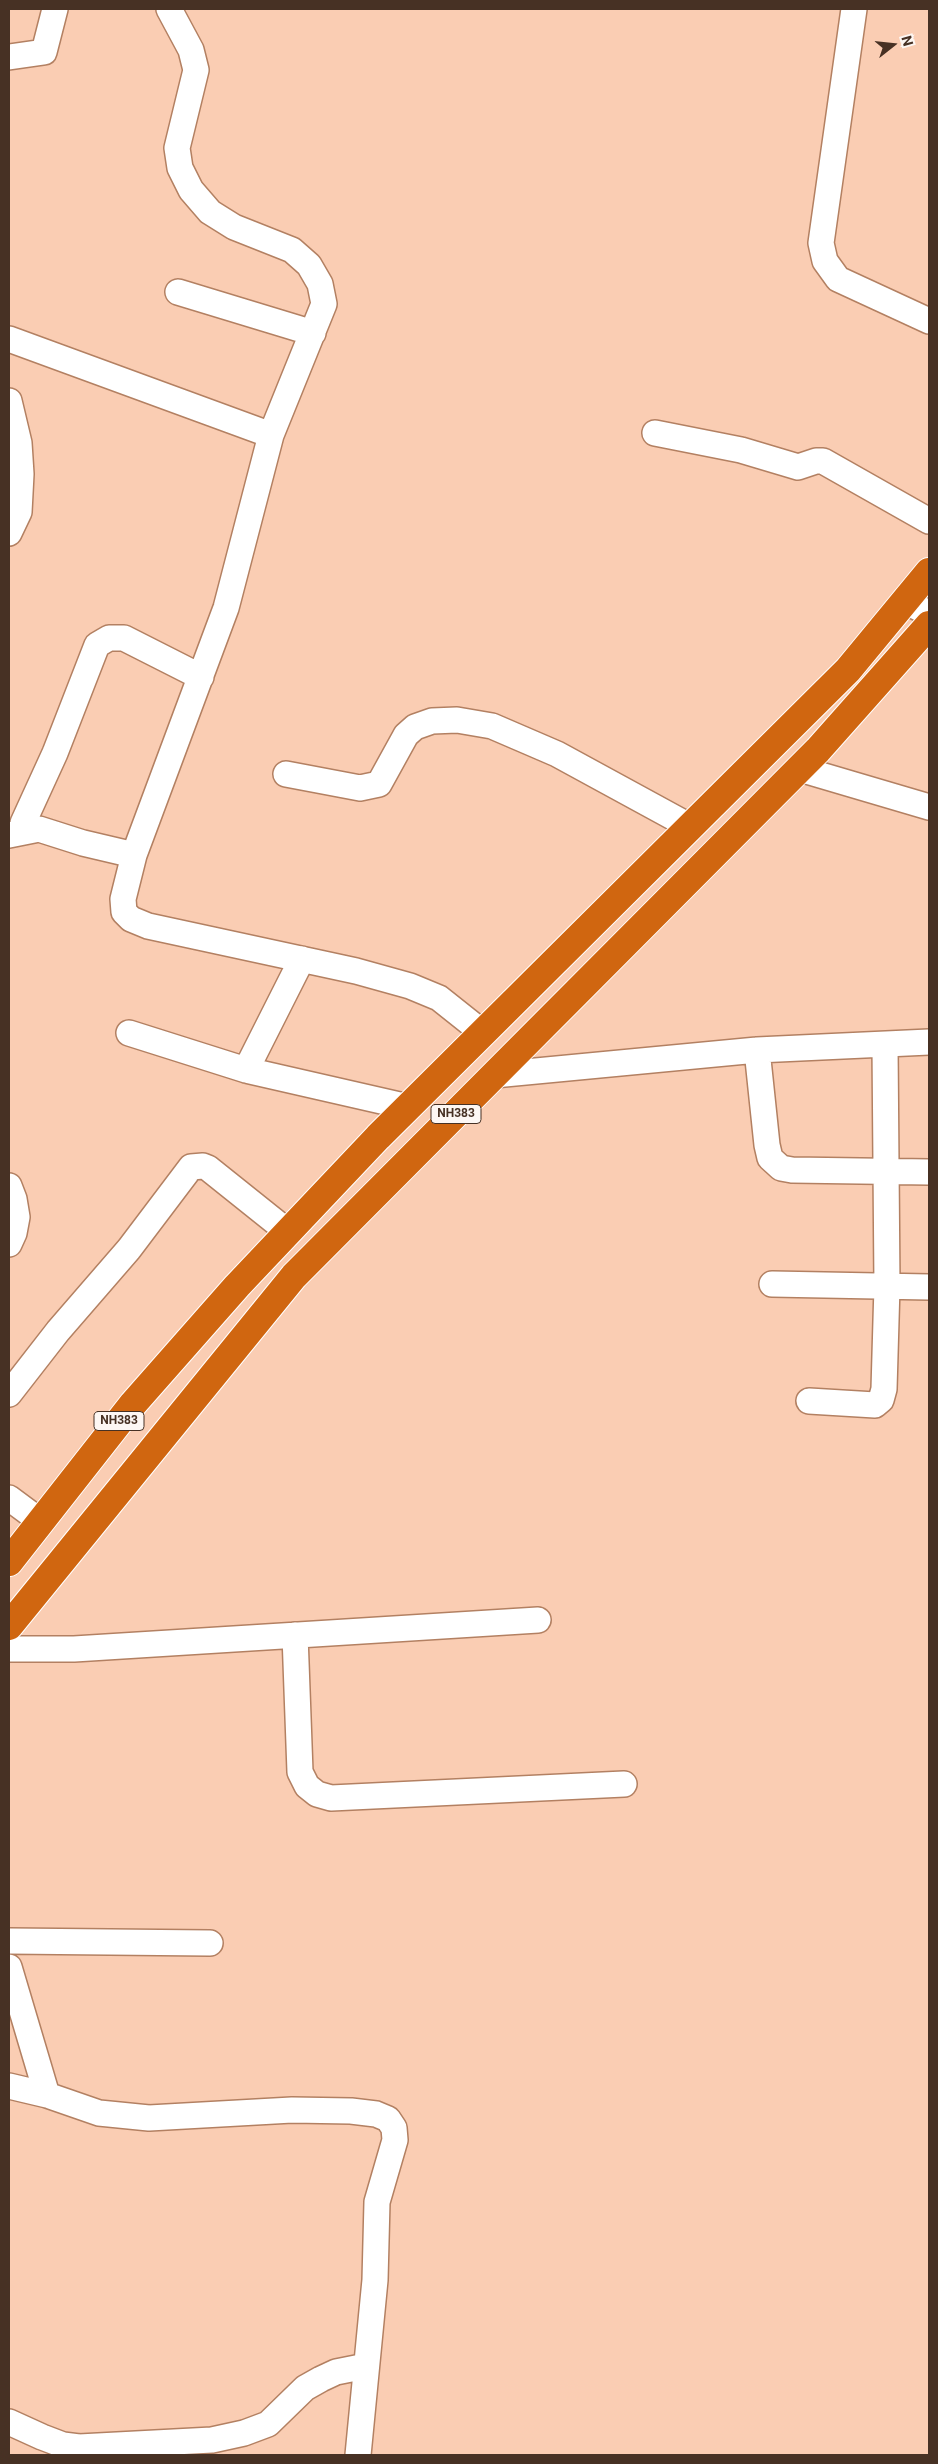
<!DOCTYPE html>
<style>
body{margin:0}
#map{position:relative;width:938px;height:2464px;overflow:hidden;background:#facdb3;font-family:Roboto,sans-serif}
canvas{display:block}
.frame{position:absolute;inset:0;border:10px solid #473124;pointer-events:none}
.north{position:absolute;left:868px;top:20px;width:50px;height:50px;-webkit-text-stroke:4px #fdf7f4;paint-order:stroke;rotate:74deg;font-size:14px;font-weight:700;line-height:20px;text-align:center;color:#473124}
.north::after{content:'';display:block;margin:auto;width:18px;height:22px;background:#473124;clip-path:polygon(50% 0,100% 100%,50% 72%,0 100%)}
</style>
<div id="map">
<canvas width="938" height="2464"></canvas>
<div class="frame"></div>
<div class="north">N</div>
</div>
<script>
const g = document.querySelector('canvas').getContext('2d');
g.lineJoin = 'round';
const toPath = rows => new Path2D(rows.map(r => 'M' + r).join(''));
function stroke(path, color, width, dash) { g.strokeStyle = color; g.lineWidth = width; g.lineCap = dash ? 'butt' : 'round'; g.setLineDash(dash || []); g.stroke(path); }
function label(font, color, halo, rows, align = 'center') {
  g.font = font + ' Roboto,sans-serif'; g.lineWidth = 4; g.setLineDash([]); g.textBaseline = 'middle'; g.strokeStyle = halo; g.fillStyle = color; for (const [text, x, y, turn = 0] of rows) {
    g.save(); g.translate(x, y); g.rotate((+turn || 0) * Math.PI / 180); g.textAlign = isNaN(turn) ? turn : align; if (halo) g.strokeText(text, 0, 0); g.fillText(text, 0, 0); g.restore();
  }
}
const minor = toPath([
 [854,9,821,243,825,261,838,279,929,321],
 [9,57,44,52,55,9],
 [178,292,313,333],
 [9,339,271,435],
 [9,401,19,443,21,474,19,512,9,533],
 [655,433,741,450,798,467,816,461,823,461,929,521],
 [906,602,929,613],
 [800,769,929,807],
 [286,774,360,788,379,784,406,735,415,727,432,721,457,720,492,726,557,754,691,827],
 [23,823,55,753,97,645,109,638,124,638,201,677],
 [9,835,39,829,83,843,134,855,123,899,124,912,131,919,148,926,356,971,410,986,439,998,483,1033],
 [134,855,226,608,271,435,324,304,320,284,309,265,292,250,234,227,210,212,191,190,180,168,177,148,196,70,191,50,169,9],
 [129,1033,246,1070,408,1107],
 [757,1050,767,1145,770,1158,781,1168,792,1170,929,1172],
 [246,1070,302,959],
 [494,1075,757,1050,929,1042],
 [9,1186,14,1199,17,1217,14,1233,9,1244],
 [772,1284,929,1287],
 [9,1394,58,1331,129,1249,191,1167,203,1166,208,1168,288,1232],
 [809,1401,875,1405,881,1400,884,1389,887,1286,885,1045],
 [9,1498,40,1521],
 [295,1635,300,1772,307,1786,317,1794,331,1798,624,1784],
 [9,1649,74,1649,538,1620],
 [9,1941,210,1943],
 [9,1967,47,2095],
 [9,2086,47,2095,99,2113,149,2118,292,2110,351,2111,376,2114,388,2119,394,2128,395,2140,377,2202,375,2280,358,2455],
 [9,2422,42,2437,63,2445,79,2447,212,2440,244,2433,268,2424,305,2388,321,2379,336,2372,366,2366]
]);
const highway = toPath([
 [9,1562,133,1404,237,1286,378,1137,848,670,929,572],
 [9,1626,294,1276,818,750,929,625]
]);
const shields = [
 [456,1114,50],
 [119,1421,50]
];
const shieldNames = [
 ["NH383",456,1114],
 ["NH383",119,1421]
];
stroke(minor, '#b38062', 28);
stroke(highway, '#fff', 30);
stroke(minor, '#fff', 25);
stroke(highway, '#d06610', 28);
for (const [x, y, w] of shields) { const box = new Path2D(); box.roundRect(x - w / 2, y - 9.5, w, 19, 4); g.fillStyle = '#fdf7f4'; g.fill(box); stroke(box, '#473124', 1); }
label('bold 12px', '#473124', null, shieldNames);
</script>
